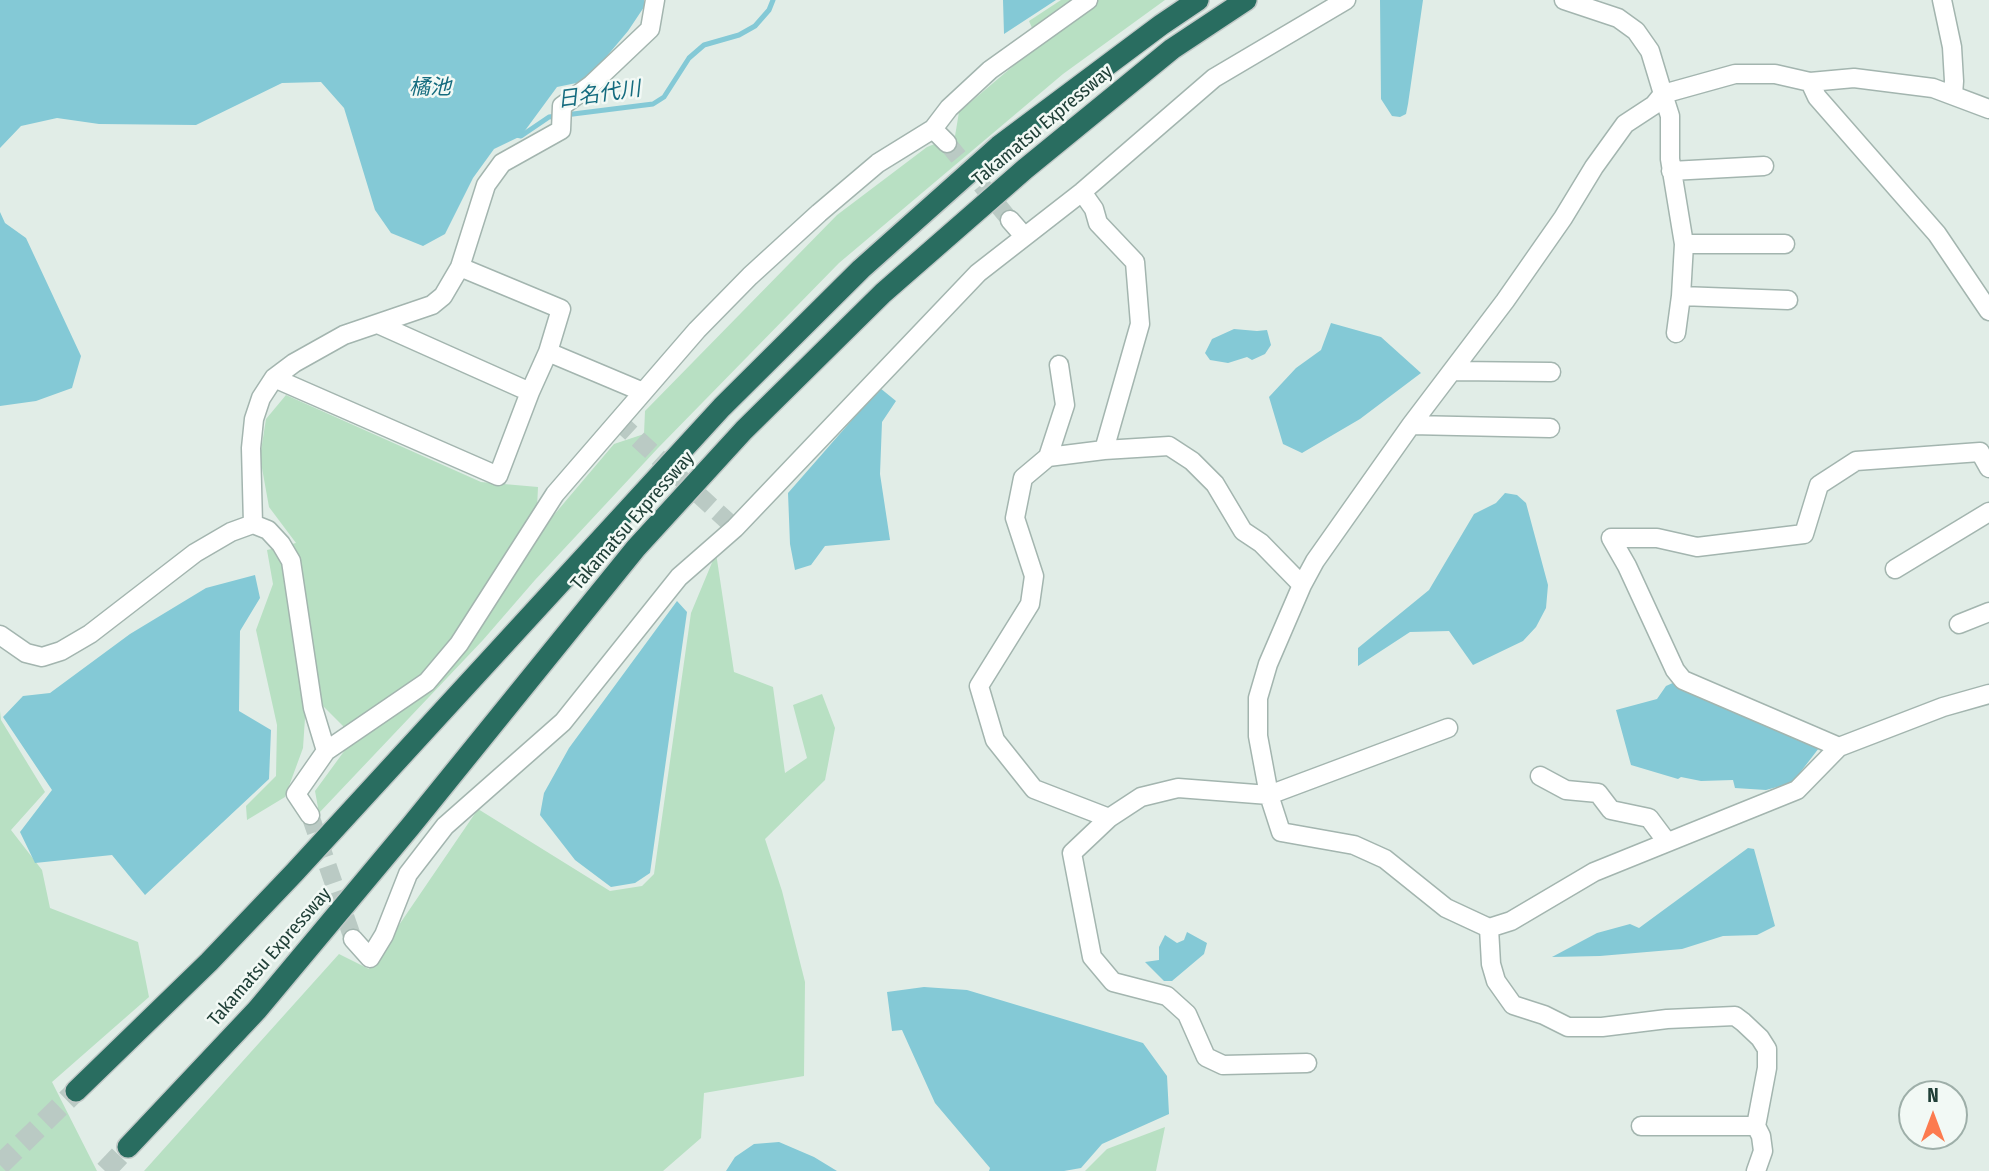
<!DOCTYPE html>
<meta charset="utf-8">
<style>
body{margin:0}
#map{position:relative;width:1989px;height:1171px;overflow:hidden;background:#e1ede7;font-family:"Fira Sans Condensed",sans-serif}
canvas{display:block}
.north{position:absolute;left:1898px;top:1080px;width:70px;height:70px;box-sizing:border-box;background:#f2f9f5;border:2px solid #9eafa9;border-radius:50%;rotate:0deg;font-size:19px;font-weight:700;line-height:28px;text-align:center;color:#203f37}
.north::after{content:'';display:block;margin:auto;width:24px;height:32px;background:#fc7b4f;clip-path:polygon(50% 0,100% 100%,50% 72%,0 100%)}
</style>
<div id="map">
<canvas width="1989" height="1171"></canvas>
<div class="north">N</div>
</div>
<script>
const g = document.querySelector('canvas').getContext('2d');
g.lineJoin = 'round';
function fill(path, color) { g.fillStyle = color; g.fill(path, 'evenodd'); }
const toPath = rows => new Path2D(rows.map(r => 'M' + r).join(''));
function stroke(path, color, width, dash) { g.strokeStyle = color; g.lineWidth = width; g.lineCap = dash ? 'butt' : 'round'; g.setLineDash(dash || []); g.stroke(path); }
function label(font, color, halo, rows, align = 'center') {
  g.font = font + ' "Fira Sans Condensed","Noto Sans JP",sans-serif'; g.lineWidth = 5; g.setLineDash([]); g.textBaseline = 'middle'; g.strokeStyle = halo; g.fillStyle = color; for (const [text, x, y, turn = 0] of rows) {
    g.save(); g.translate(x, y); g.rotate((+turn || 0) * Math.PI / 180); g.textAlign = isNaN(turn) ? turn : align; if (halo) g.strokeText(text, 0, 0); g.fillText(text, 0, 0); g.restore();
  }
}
const green = toPath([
 [1061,0,1165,0,1063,74,839,263,658,448,535,580,483,640,319,813,315,791,345,750,343,726,319,702,306,703,303,748,285,797,247,820,246,806,276,776,277,725,256,630,273,584,267,550,296,543,269,507,260,457,266,419,286,395,481,482,538,487,537,509,553,516,614,444,644,434,645,411,837,215,927,147,955,136,959,112,1039,44,1029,21],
 [716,553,734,672,773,687,785,773,807,758,793,705,822,694,835,728,825,780,765,839,782,891,805,982,804,1076,704,1093,701,1138,663,1171,144,1171,339,954,369,969,478,809,610,891,642,886,654,874,691,613],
 [0,711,1,720,45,792,11,830,42,870,50,908,138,942,149,997,52,1082,97,1171,0,1171],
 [1165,1127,1156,1171,1085,1171,1107,1149]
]);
const water = toPath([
 [0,0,644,0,644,7,628,31,586,81,557,87,521,136,494,149,473,178,445,234,423,246,391,233,375,210,344,108,321,82,282,83,196,125,99,124,57,118,21,126,0,148],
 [1003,0,1056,0,1004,34],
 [1380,0,1423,0,1408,104,1406,114,1400,117,1392,116,1381,99],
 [0,212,5,223,26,238,81,356,72,388,36,401,0,406],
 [1331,323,1381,337,1421,373,1360,419,1302,453,1283,444,1269,397,1296,368,1321,350],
 [1234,329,1257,331,1267,330,1271,345,1265,354,1252,360,1247,357,1228,363,1210,360,1205,353,1212,339],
 [880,388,896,401,882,422,880,474,890,540,825,546,811,565,795,570,790,544,788,493],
 [1505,493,1517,495,1526,503,1548,585,1546,608,1536,627,1523,641,1473,665,1449,631,1410,632,1358,666,1358,648,1429,590,1474,514,1496,503],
 [255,575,260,598,240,631,239,711,271,730,269,779,145,895,112,855,35,863,20,832,52,790,3,717,23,696,50,693,130,634,206,588],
 [677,601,687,612,650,873,635,883,611,887,575,860,540,815,544,793,569,748],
 [1675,682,1819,748,1792,783,1766,790,1735,788,1733,780,1701,781,1681,777,1678,779,1631,765,1616,710,1657,699,1666,686],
 [1748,848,1754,849,1775,926,1757,935,1723,936,1682,949,1600,956,1552,957,1597,933,1630,924,1639,928],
 [1187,932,1207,943,1204,954,1172,981,1164,981,1145,962,1159,960,1159,947,1165,935,1177,943,1184,940],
 [924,987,967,990,1143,1043,1167,1076,1169,1114,1102,1144,1081,1168,1064,1171,989,1171,990,1168,935,1103,902,1030,892,1031,887,992],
 [779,1142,814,1157,837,1171,726,1171,735,1157,754,1144]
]);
const stream = toPath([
 [516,135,521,136,549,117,653,104,664,97,689,58,704,45,739,35,755,26,769,10,773,0]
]);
const streetTunnel = toPath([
 [947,143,1010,220],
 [618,421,735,528],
 [310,815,353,939]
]);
const highwayTunnel = toPath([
 [0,1165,76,1091],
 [105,1171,128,1147]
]);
const street = toPath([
 [1564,0,1618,18,1636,31,1650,51,1663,94,1735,74,1775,74,1810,82,1854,78,1933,88,1989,109],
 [1942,0,1952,47,1954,81,1953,95],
 [1810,82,1817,97,1937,234,1989,311],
 [1663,94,1670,116,1670,159,1684,244,1681,296,1676,333],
 [933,129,947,143],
 [1671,171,1764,166],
 [1082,192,1094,209,1098,223,1135,262,1140,324,1104,450,1169,446,1192,461,1215,484,1243,531,1261,543,1302,585],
 [1010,220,1024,236],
 [1684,244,1785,244],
 [1681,296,1788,300],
 [380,325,530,392],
 [548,352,643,392],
 [1059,365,1065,405,1048,457,1104,450],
 [1454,371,1551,372],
 [274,378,498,476,530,392,548,352,561,309,460,267],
 [1411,425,1550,428],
 [1048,457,1023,478,1015,518,1034,576,1030,604,979,686,995,740,1034,789,1109,818,1141,797,1178,788,1269,795,1448,728],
 [253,524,268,530,281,544,291,561,313,708,326,751],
 [1895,569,1989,512],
 [1959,624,1989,612],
 [0,635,26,653,42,657,61,651,90,634,195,553,231,532,253,524,251,448,254,419,261,398,274,378,294,363,344,335,432,305,443,296,460,267,486,185,502,163,561,130,562,106,591,85,650,29,655,0],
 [1839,747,1683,680,1675,670,1627,566,1611,538,1657,538,1697,547,1804,534,1819,485,1856,461,1980,452,1989,468],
 [1540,776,1566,790,1598,793,1611,810,1649,818,1667,842],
 [310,815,296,794,326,751,427,682,459,644,555,494,697,330,750,276,819,213,878,163,933,129,949,108,990,70,1088,0],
 [1109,818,1072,853,1092,957,1113,982,1167,996,1187,1014,1206,1057,1223,1065,1307,1063],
 [1489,928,1446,908,1385,859,1354,845,1281,832,1269,795,1258,736,1258,698,1268,664,1302,585,1315,561,1411,425,1505,301,1563,218,1594,167,1625,124,1654,105,1663,94],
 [353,939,370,958,384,935,408,874,445,826,563,722,679,577,735,528,978,273,1082,192,1214,78,1346,0],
 [1641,1126,1756,1126],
 [1756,1171,1763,1151,1761,1136,1756,1126,1767,1068,1767,1049,1760,1038,1743,1022,1735,1016,1667,1019,1602,1027,1568,1027,1544,1015,1513,1005,1496,981,1491,964,1489,928,1511,921,1594,872,1797,790,1839,747,1943,707,1989,694]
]);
const highway = toPath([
 [76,1091,209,962,294,873,722,407,861,269,999,146,1161,25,1198,0],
 [128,1147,257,1010,410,827,636,548,744,430,883,293,1025,169,1172,49,1246,0]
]);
const streetNames = [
 ["Takamatsu Expressway",1043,126,-40],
 ["Takamatsu Expressway",633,521,-49],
 ["Takamatsu Expressway",270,957,-49]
];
const waterNames = [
 ["橘池",430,88],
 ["日名代川",599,95,-8]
];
fill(green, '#b8e0c3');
fill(water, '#84c9d6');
stroke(stream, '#84c9d6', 5);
stroke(streetTunnel, '#bacac4', 18, [18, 9]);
stroke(highwayTunnel, '#bacac4', 21, [21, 10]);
stroke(street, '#a3b5af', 21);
stroke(highway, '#c1c9c7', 24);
stroke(street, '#fff', 18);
stroke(highway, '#296d60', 21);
label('19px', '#203f37', '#f2f9f5', streetNames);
label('italic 21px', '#156c7f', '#f2f9f5', waterNames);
</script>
